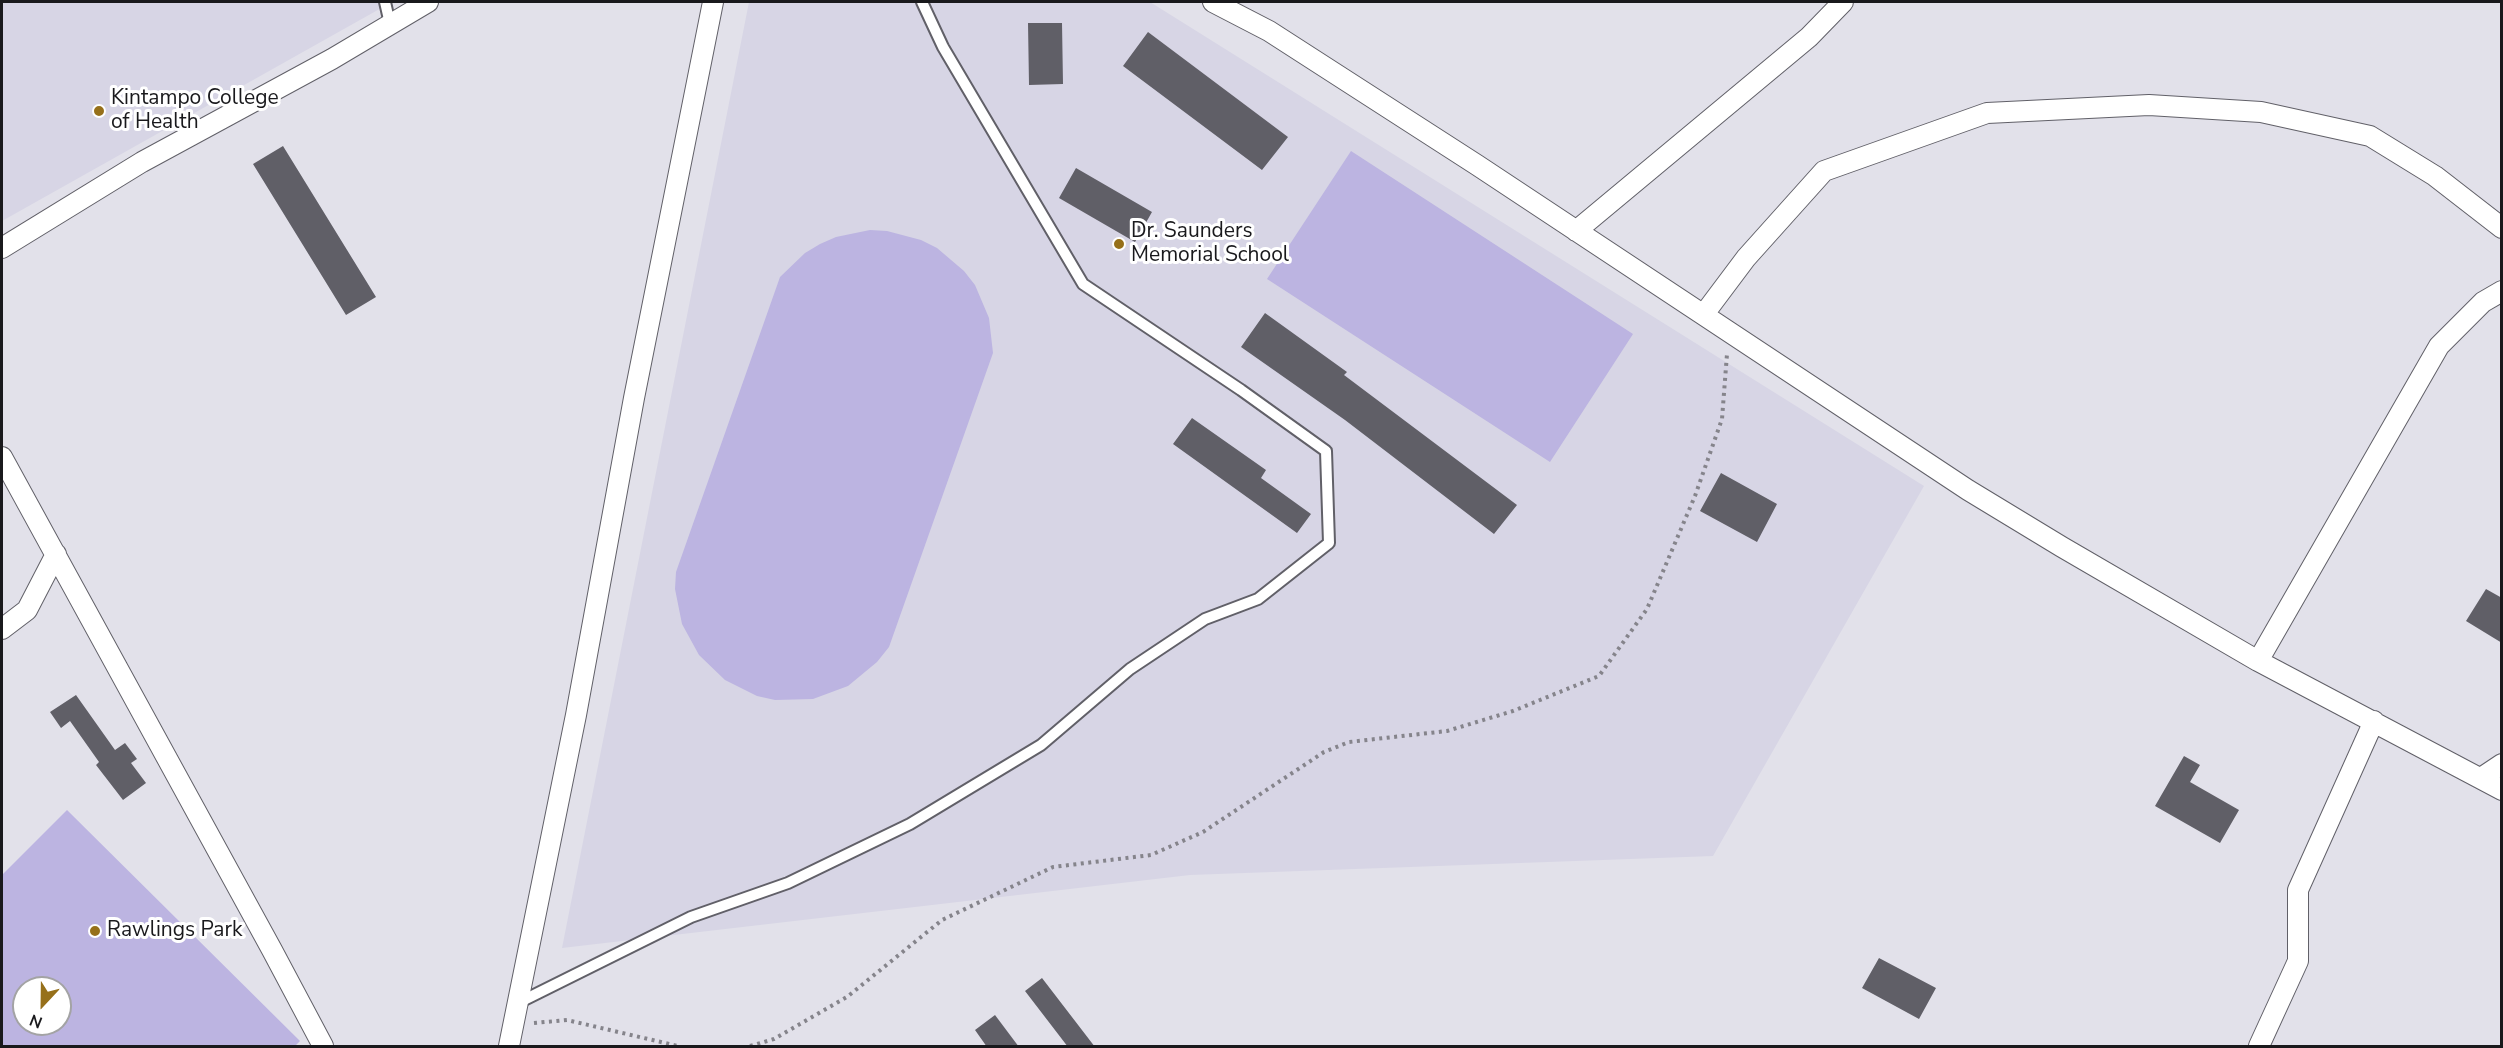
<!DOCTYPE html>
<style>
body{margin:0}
#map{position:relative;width:2503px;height:1048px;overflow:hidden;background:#e2e1ea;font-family:"Nunito Sans",sans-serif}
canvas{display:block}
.frame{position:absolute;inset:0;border:3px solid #19191c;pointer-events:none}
.north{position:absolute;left:12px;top:976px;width:60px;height:60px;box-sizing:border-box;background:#fff;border:2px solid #a3a3a4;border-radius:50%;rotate:202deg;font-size:16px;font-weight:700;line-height:24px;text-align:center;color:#19191c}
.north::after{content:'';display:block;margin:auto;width:21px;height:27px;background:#96701a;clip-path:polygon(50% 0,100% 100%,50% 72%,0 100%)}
</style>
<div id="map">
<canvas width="2503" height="1048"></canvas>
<div class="frame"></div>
<div class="north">N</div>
</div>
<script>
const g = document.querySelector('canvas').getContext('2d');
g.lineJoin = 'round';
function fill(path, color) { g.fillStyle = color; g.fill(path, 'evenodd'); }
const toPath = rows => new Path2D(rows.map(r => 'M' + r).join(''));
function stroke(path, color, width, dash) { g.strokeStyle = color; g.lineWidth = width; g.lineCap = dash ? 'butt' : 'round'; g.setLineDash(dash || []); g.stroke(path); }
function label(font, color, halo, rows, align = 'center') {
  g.font = font + ' "Nunito Sans",sans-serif'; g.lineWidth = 6; g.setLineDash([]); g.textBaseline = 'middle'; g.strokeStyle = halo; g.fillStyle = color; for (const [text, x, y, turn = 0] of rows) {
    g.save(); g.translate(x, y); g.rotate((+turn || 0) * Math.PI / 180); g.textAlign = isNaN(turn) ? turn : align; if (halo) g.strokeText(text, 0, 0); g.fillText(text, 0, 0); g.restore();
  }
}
const built = toPath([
 [2,2,392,2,2,221],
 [749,2,1150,2,1924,486,1713,856,1190,875,562,948]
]);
const green = toPath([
 [1351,151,1633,334,1550,462,1267,279],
 [870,230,887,231,921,240,937,248,964,271,975,285,989,318,993,353,889,647,877,662,848,686,813,699,775,700,757,696,725,680,699,655,682,624,675,589,676,572,780,277,805,253,820,244,836,237],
 [67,810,300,1041,295,1046,2,1046,2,875],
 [24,988,60,988,60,1024,24,1024]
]);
const building = toPath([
 [1028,23,1062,23,1063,84,1029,85],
 [1148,32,1288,137,1262,170,1123,66],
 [283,146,376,297,346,315,253,164],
 [1076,168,1152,212,1135,242,1059,198],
 [1265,313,1347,372,1344,375,1517,505,1494,534,1345,420,1241,347],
 [1192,418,1266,470,1261,478,1311,514,1297,533,1173,444],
 [1721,473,1777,504,1757,542,1700,511],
 [2486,589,2502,598,2502,643,2466,621],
 [76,695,115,750,125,743,137,759,131,763,146,783,123,800,96,765,99,762,70,721,61,728,50,712],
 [2184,756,2200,765,2190,782,2239,810,2220,843,2155,806],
 [1879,958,1936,988,1919,1019,1862,988],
 [1042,978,1095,1047,1068,1047,1025,991],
 [995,1015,1019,1047,987,1047,975,1030]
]);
const path = toPath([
 [534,1023,567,1020,678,1046],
 [750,1046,774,1039,847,997,942,920,1053,867,1151,855,1203,832,1324,752,1349,742,1447,731,1513,711,1599,676,1647,609,1695,496,1722,419,1727,354]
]);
const lane = toPath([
 [385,2,390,24],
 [520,1002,691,917,788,883,910,824,1041,745,1130,669,1205,619,1258,599,1329,543,1326,451,1241,390,1083,284,943,47,922,2]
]);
const street = toPath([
 [1213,2,1269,31,1477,165,1968,490,2062,547,2258,661,2502,790],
 [1576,231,1809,37,1843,2],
 [2,248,142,162,332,59,428,2],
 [1704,314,1746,258,1824,171,1987,113,2149,105,2261,112,2370,136,2435,176,2502,228],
 [2,457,272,950,323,1046],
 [2,629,27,610,56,554],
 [2258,661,2439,346,2483,302,2502,291],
 [2481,778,2502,764],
 [509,1046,576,715,634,398,713,2],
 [2259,1046,2298,961,2298,890,2374,721]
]);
const markers = [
 [99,111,6,"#96701a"],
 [1119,244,6,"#96701a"],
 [95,931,6,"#96701a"]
];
const poiNames = [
 ["Kintampo College",111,99],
 ["of Health",111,123],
 ["Dr. Saunders",1131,232],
 ["Memorial School",1131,256],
 ["Rawlings Park",107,931]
];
fill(built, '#d7d5e5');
fill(green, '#bcb4e1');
fill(building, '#605f67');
stroke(lane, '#616068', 14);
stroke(street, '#616068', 22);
stroke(path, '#85848b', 4, [3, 4.5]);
stroke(lane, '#fff', 10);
stroke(street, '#fff', 20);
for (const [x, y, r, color] of markers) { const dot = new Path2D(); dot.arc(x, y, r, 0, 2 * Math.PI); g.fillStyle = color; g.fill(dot); stroke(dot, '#fff', 2); }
label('21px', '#19191c', '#fff', poiNames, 'left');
</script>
